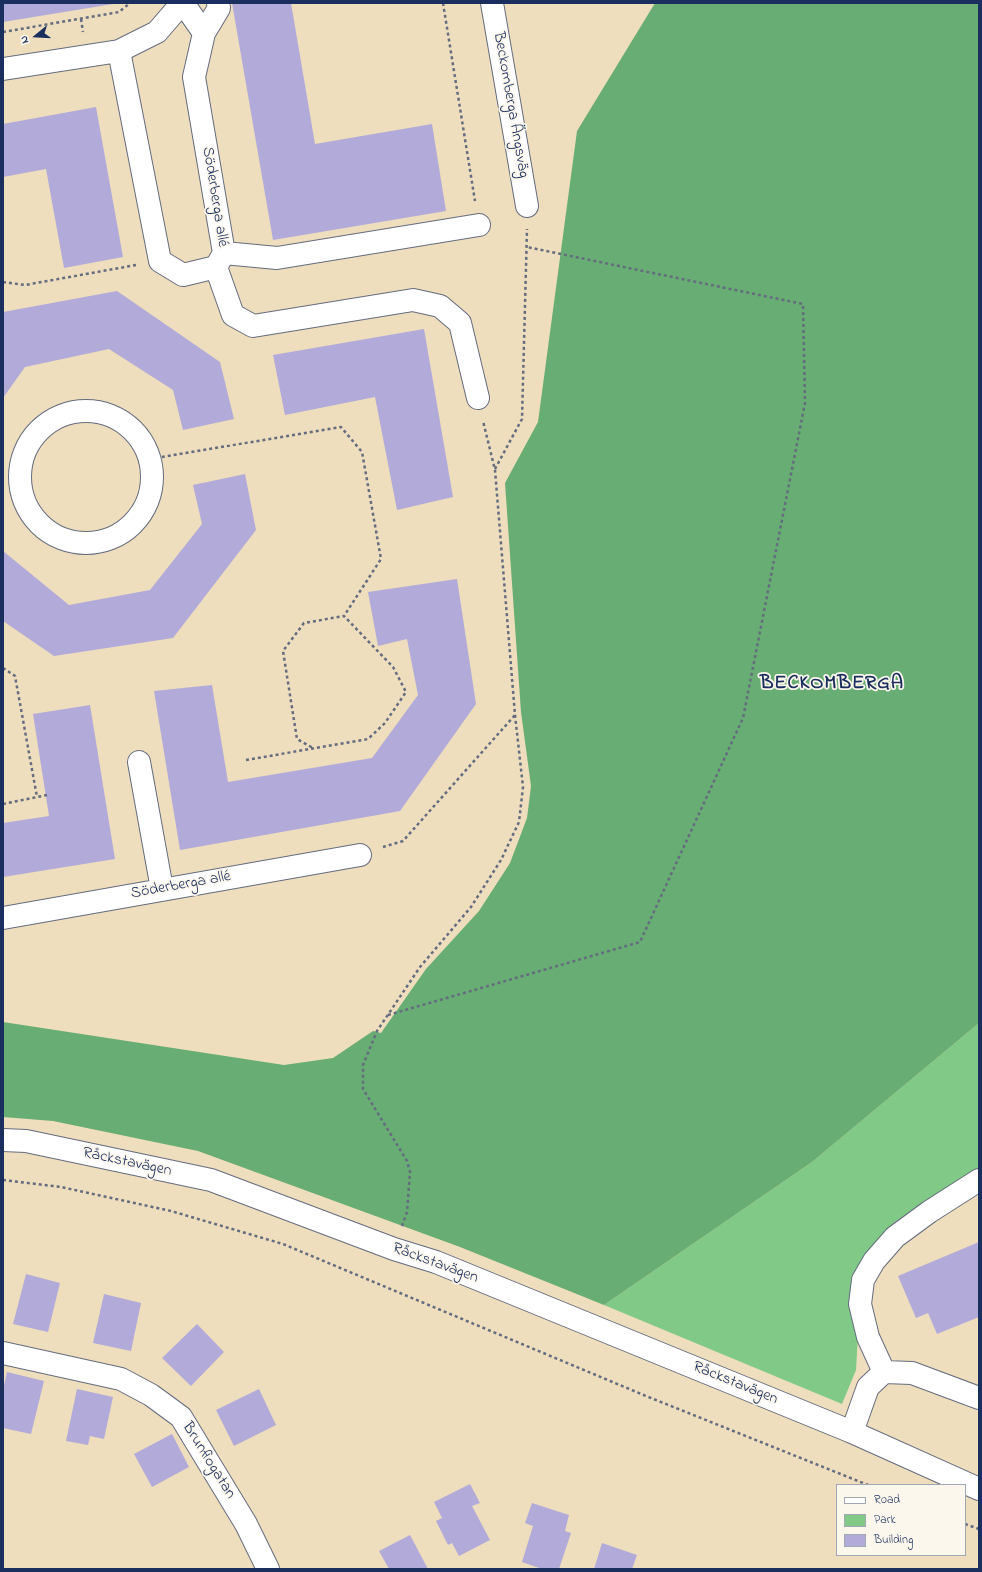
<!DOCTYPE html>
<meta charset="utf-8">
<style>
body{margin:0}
#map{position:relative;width:982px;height:1572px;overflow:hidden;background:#eedebd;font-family:"Indie Flower",sans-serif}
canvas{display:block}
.frame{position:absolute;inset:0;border:4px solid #1b2f5e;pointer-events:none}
.legend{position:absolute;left:836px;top:1484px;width:130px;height:72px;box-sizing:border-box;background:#fbf7ec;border:1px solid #a1a7b3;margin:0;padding:5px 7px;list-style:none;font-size:12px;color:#1b2f5e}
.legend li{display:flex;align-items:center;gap:8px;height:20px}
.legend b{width:20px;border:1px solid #a1a7b3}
.north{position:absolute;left:16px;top:16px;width:40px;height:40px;-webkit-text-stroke:3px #fbf7ec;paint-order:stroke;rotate:252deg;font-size:11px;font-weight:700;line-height:16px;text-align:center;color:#1b2f5e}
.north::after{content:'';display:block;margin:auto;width:14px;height:18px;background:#1b2f5e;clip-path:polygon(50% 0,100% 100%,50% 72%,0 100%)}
</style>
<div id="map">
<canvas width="982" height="1572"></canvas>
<div class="frame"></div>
<ul class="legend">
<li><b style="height:5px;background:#fff"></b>Road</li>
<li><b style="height:11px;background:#81c986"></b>Park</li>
<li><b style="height:11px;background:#b2aad9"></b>Building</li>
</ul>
<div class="north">N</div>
</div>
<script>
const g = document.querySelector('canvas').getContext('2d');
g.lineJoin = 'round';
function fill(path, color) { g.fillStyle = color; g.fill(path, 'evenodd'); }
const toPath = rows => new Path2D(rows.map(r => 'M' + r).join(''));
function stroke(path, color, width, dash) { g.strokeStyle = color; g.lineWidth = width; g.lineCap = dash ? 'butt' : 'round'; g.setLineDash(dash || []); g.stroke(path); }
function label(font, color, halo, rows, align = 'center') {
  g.font = font + ' "Indie Flower",sans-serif'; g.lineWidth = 3.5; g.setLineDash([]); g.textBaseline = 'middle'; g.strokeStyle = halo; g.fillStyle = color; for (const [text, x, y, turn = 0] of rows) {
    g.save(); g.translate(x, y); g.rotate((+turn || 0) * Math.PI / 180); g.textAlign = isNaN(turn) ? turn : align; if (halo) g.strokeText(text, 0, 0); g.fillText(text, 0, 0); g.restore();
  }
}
const green = toPath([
 [979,1023,979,1172,860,1267,858,1336,856,1370,842,1404,604,1305,812,1162]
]);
const forest = toPath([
 [655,3,979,3,979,1023,812,1162,604,1305,460,1247,198,1151,53,1121,3,1117,3,1022,284,1065,333,1058,373,1031,381,1033,426,969,479,911,510,863,527,818,531,786,521,712,505,483,538,422,577,131]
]);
const building = toPath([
 [3,3,112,3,113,4,3,22],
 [232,3,291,3,315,144,432,124,446,211,273,240],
 [96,107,123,257,64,268,46,169,3,177,3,124],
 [117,291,220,362,234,419,183,430,173,390,109,349,25,367,3,398,3,312],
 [424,329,453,497,397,510,375,397,285,415,273,355],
 [245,474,256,530,173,638,54,656,3,621,3,551,69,605,150,590,202,524,193,485],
 [457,579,476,704,400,811,180,850,154,691,212,685,228,782,372,758,418,695,407,639,378,646,368,592],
 [90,705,115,859,3,877,3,823,49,816,33,714],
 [979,1242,979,1317,937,1334,928,1313,916,1318,898,1276],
 [26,1274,60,1283,48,1332,13,1324],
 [104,1294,141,1303,131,1351,93,1343],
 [197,1324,224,1352,191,1386,162,1358],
 [7,1372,44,1381,31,1434,3,1428,3,1390],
 [77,1389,113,1397,104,1439,90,1436,88,1445,66,1441],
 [259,1389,276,1425,234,1446,216,1410],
 [172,1434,189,1467,152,1487,134,1454],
 [470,1484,480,1503,472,1506,490,1540,459,1556,452,1543,448,1545,436,1521,442,1518,434,1502],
 [532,1503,569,1515,565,1531,571,1533,559,1569,542,1569,522,1562,533,1526,525,1523],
 [410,1535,428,1569,389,1569,379,1551],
 [602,1543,637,1555,632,1569,594,1569]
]);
const path = toPath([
 [443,3,475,201],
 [81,19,83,32],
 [3,32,119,12,130,3],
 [3,282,25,285,136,265],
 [150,459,341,427,362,452,381,559,344,616],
 [495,469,522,419,527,229],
 [3,668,15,676,37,797],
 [246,760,368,739,385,723,406,692,393,667,344,616,304,623,283,651,297,739,313,748],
 [3,804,47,795],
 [383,847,403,841,515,715],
 [388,1015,640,942,743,718,805,403,803,304,527,247],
 [3,1180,61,1187,171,1211,283,1244,646,1396,868,1485],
 [402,1226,407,1212,410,1172,407,1161,363,1089,363,1065,377,1031,420,967,471,907,501,860,519,822,523,787,515,715,495,470,483,421],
 [965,1524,979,1529]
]);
const minor = toPath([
 [492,3,527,206],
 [204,33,219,8,218,3],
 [119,51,160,261,183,275,216,267,224,253,194,77,204,33,183,3],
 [3,69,119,51,157,32,182,3],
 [224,253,277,258,479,225],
 [216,267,233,315,253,326,413,300,440,306,460,323,478,398],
 '20 477a66 66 0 1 1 132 0a66 66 0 1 1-132 0Z',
 [139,762,162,889],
 [3,918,360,855],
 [3,1140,26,1141,211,1180,394,1249,436,1262,852,1432,979,1489],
 [3,1353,121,1379,151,1395,181,1417,246,1524,268,1569],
 [884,1372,868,1337,860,1304,863,1280,874,1261,895,1237,929,1212,979,1180],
 [852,1432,868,1387,884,1372,912,1373,979,1398]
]);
const streetNames = [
 ["Beckomberga Ängsväg",510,105,80],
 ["Söderberga allé",214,197,81],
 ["Söderberga allé",181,886,-10],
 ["Råckstavägen",127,1163,12],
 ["Råckstavägen",435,1264,20],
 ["Råckstavägen",735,1384,22],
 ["Brunflogatan",208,1461,58]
];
const districtNames = [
 ["BECKOMBERGA",832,685]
];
fill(green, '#81c986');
fill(forest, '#68ad73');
fill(building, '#b2aad9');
stroke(minor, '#656c7f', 24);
stroke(path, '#656c7f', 2.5, [3, 3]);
stroke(minor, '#fff', 22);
label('16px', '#1b2f5e', '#fbf7ec', streetNames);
g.letterSpacing = '1px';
label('bold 20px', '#1b2f5e', '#fbf7ec', districtNames);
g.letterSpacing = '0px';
</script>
